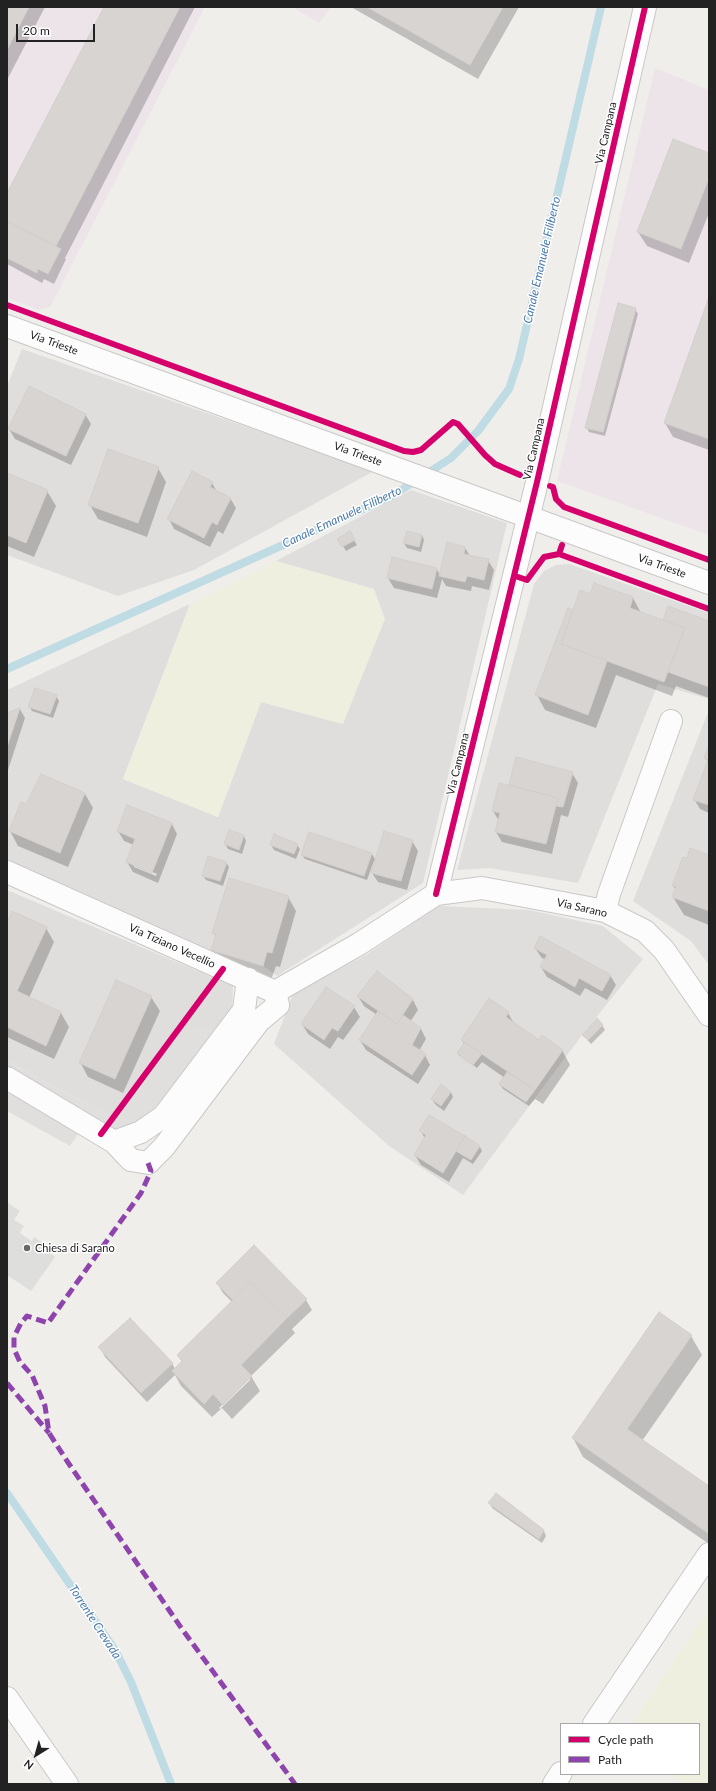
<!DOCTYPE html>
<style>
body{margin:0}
#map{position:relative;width:716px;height:1791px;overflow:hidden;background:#f0eeeb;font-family:Lato,sans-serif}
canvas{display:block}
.frame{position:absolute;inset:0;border:8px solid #222;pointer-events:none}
.legend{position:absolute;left:560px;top:1723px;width:140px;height:52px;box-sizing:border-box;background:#fff;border:1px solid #a7a7a7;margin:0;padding:5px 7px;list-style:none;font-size:12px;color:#222}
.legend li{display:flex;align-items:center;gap:8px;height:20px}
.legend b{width:20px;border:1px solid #a7a7a7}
.north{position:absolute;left:16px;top:1735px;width:40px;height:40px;-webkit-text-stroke:3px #fff;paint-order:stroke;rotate:217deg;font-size:11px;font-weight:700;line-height:16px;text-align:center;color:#222}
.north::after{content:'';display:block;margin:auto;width:14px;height:18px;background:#222;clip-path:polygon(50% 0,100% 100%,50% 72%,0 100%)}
.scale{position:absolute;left:16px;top:24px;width:79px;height:18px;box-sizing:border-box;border:2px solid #222;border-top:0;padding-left:5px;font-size:12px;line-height:14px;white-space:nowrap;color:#222;-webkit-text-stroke:3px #fff;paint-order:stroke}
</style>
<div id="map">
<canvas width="716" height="1791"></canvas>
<div class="frame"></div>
<ul class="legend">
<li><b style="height:5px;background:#d6006c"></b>Cycle path</li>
<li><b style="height:5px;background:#8e44ad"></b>Path</li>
</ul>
<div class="north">N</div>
<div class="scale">20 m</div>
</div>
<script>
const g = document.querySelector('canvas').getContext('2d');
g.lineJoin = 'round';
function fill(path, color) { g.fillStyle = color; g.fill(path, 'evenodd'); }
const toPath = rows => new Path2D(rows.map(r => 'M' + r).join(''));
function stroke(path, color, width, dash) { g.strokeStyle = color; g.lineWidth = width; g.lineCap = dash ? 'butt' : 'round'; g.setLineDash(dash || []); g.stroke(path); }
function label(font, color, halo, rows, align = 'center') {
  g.font = font + ' Lato,sans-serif'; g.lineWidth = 3; g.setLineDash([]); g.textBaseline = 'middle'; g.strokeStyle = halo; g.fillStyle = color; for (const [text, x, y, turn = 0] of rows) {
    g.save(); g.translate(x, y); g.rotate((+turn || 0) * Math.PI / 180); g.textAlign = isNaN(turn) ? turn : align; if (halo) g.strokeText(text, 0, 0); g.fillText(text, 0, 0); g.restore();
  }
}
const residential = toPath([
 [22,349,374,471,194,570,118,596,7,555,7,386],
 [411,490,507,523,423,883,277,976,263,966,211,950,7,859,7,690,190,604,123,779,218,817,261,702,343,724,373,589,276,561],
 [569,564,709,613,709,699,658,684,578,883,489,868,457,870,534,584,544,571,556,565],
 [709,710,709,965,691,941,633,901],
 [7,890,233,986,232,1016,218,1031,185,1026,117,1120,7,1061],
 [439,906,529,910,603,926,643,959,582,1035,463,1195,389,1146,274,1044,293,994,364,956]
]);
const industrial = toPath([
 [7,7,205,7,50,307,38,310,7,298],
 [292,7,331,7,319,23],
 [655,68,709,90,709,535,557,481]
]);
const religious = toPath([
 [7,1202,20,1211,14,1220,24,1226,20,1233,32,1241,34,1237,48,1246,46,1250,55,1257,31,1291,7,1275]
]);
const farmland = toPath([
 [276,561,374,589,385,619,343,724,261,702,218,817,123,779,190,604],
 [709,1609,709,1784,684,1784,669,1774,699,1774,699,1724,632,1724]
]);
const parking = toPath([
 [185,1025,218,1031,143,1122,120,1127,97,1137,82,1128,70,1146,7,1111,7,1061,117,1120]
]);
const shadow = toPath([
 [7,7,45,7,7,80],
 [105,7,195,7,65,258,66,259,54,284,44,279,42,283,7,264,7,195],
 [351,7,519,7,478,79],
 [709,154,709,213,689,263,647,246,638,232],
 [709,301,709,450,673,437,665,423],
 [635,309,638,314,605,436,589,432,586,427],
 [85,414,91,424,71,465,15,439,9,429],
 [158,468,166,482,147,537,98,519,90,505],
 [7,474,47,491,56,506,34,557,7,546],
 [212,483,217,492,230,498,236,508,223,534,218,531,210,547,174,529,169,519],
 [349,533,357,545,346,551,339,539],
 [422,535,424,540,421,552,407,548,404,543],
 [465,548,470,556,488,560,494,570,489,590,472,586,471,591,446,586,442,579,437,598,394,588,388,578,436,568,440,575],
 [595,584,633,598,641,613,663,621,709,622,709,698,676,686,672,696,616,675,596,728,545,710,537,695,574,612,591,595],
 [56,696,59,701,53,718,32,711,29,706],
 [20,709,25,718,7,773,7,714],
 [709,749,709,813,700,809,694,799,708,763,706,758],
 [517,759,572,773,578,783,568,817,561,815,552,854,502,842,496,832,499,821,493,811,509,787],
 [85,794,93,808,68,867,18,846,10,831,26,805],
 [172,824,177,834,158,883,133,872,127,862,134,845,124,841,118,831],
 [134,864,157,874,156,876,134,867],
 [230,831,244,836,246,841,242,854,228,849,225,844],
 [412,841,418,851,407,890,378,882,372,873,375,862,374,861,367,880,305,859,302,855,372,854,376,861],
 [271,845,297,845,300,849,296,859,274,850],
 [709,856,709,925,684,915,673,897,676,890,673,886,687,859],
 [226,862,229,867,223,886,206,880,203,876],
 [288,897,296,911,280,967,276,966,271,980,220,965,212,950,216,937,214,933],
 [7,925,46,928,54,942,29,998,61,1013,69,1027,54,1059,7,1037],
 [535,948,610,975,616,985,607,1000,585,988,580,996,547,977,541,967,545,960,541,957],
 [377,973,413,1000,418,1010,410,1022,421,1029,426,1039,419,1051,425,1055,430,1065,418,1084,366,1050,360,1040,377,1015,364,1006,358,996],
 [151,997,160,1011,123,1093,88,1077,80,1062],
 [354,1007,360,1017,343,1040,338,1037,330,1049,308,1034,302,1024],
 [508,1013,515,1025,539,1041,562,1050,570,1065,543,1104,535,1099,529,1106,503,1089,500,1084,505,1078,482,1062,477,1068,460,1055,460,1057,476,1069,461,1058,458,1054,464,1044,462,1040],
 [602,1025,605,1030,591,1044,583,1035],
 [441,1086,451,1092,453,1097,444,1111,435,1104,432,1099],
 [421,1131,465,1136,480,1147,482,1151,473,1164,463,1158,449,1182,421,1165,415,1155,425,1139],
 [254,1246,306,1300,312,1310,292,1329,295,1333,251,1376,260,1391,232,1419,222,1408,212,1417,181,1386,175,1375,147,1402,105,1357,100,1347,172,1363,175,1369,182,1362,178,1355,232,1302,223,1293,217,1283],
 [250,1377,250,1380,220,1409,219,1408],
 [659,1314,691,1336,702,1355,642,1441,709,1488,709,1544,583,1457,573,1438],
 [496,1494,544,1531,546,1536,542,1543,492,1508,490,1503]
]);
const stream = toPath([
 [7,669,392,496,451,458,478,431,509,389,519,359,601,7],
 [7,1493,115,1650,131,1682,171,1784]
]);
const building = toPath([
 [7,7,29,7,7,50,7,7],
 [104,7,180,7,56,246,7,221,7,193,104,7],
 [367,7,503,7,470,65,367,7],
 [673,139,709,153,709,178,681,249,637,232,673,139],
 [7,221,61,249,48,274,38,269,37,273,7,258,7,221],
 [709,297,709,439,664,423,709,297],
 [618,303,636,308,603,432,585,428,618,303],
 [29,386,86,414,66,456,8,429,29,386],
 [108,449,159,467,138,523,88,505,108,449],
 [192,471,213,482,210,487,231,498,217,525,212,522,204,538,167,519,192,471],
 [7,473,48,490,26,543,7,535,7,473],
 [350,531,355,540,342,547,337,539,350,531],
 [407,531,422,535,419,547,403,543,407,531],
 [447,542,465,547,464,554,489,559,484,580,467,576,465,582,439,576,447,542],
 [392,557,437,568,432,589,387,578,392,557],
 [594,583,633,597,630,608,685,628,664,682,561,644,580,590,590,594,594,583],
 [668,606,709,621,709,687,668,672,685,628,663,620,668,606],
 [568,608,573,610,561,644,607,661,588,715,535,695,568,608],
 [35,688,57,695,50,714,28,707,35,688],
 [20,708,7,747,7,713,20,708],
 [709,746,709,760,704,758,709,746],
 [516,757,573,772,563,807,556,806,558,798,509,785,516,757],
 [708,760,709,760,709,805,693,800,708,760],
 [41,774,85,793,60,853,9,831,21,802,26,804,41,774],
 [499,783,558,798,546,844,495,832,500,813,492,811,499,783],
 [127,805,172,823,152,873,126,862,135,839,117,831,127,805],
 [229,830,244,835,239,850,224,844,229,830],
 [384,831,413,840,401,881,371,873,384,831],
 [309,832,372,853,364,876,301,855,309,832],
 [274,834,298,844,294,854,270,845,274,834],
 [690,848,709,855,709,911,672,897,676,887,672,886,683,857,687,858,690,848],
 [208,856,227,862,220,881,202,876,208,856],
 [229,878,289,896,272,953,267,952,263,966,211,950,216,934,212,933,229,878],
 [12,911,47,927,17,991,61,1012,46,1046,7,1027,7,923,12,911],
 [540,936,611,975,602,991,579,978,575,987,540,967,547,955,534,948,540,936],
 [377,971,413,999,397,1024,357,996,377,971],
 [116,980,152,996,115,1079,79,1063,116,980],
 [326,987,355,1006,338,1031,332,1028,324,1040,301,1024,326,987],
 [489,998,509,1012,506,1017,539,1040,542,1035,563,1050,535,1090,461,1040,489,998],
 [378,1011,397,1024,403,1015,421,1028,412,1045,426,1054,412,1075,359,1040,378,1011],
 [597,1018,603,1025,588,1040,582,1035,597,1018],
 [465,1042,482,1054,473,1065,457,1053,465,1042],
 [507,1072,535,1090,526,1102,499,1084,507,1072],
 [441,1084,451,1092,441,1106,431,1099,441,1084],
 [429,1115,465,1136,443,1173,414,1155,426,1135,419,1131,429,1115],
 [465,1136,480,1146,471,1160,456,1151,465,1136],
 [254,1245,307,1299,287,1318,251,1282,233,1300,216,1283,254,1245],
 [251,1282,287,1318,241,1365,252,1376,223,1405,213,1394,204,1404,172,1371,182,1361,177,1355,251,1282],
 [659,1312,692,1335,627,1429,709,1486,708,1533,572,1438,659,1312],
 [130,1318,173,1363,141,1393,98,1347,130,1318],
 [496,1493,544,1530,539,1539,488,1503,496,1493]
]);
const minor = toPath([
 [7,872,275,992,359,944,436,894,482,888,605,911,645,931,664,950,709,1015],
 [436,894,537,482,645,7],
 [605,911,609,894,671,721],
 [248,979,244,1010,164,1116,141,1132,114,1142,131,1160,148,1163,164,1147,259,1021,278,1005,275,992],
 [7,1078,114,1142],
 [7,1698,67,1784]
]);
const tertiary = toPath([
 [7,326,709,583],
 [594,1724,709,1554],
 [554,1784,561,1773]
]);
const quiet = toPath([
 [148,1163,151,1171,141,1193,48,1323,27,1316,21,1323,14,1337,14,1349,20,1362,32,1375,45,1406,49,1433,67,1461,182,1629,295,1784],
 [7,1383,49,1433]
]);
const cycleway = toPath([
 [7,305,404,451,413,452,421,450,453,422,458,424,485,455,495,464,520,475],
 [550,486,553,487,556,499,564,507,709,560],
 [559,554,709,609],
 [515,576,527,580,544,557,559,554,562,545],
 [436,894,537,482,645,7],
 [101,1134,223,969]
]);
const markers = [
 [27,1248,4,"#6a6968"]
];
const streetNames = [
 ["Via Campana",606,133,-77],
 ["Via Trieste",54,343,20],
 ["Via Campana",534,449,-77],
 ["Via Trieste",358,454,20],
 ["Via Trieste",662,566,20],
 ["Via Campana",458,764,-76],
 ["Via Sarano",582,908,13],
 ["Via Tiziano Vecellio",172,946,24]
];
const poiNames = [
 ["Chiesa di Sarano",35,1248]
];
const waterNames = [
 ["Canale Emanuele Filiberto",542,260,-77],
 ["Canale Emanuele Filiberto",342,517,-25],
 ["Torrente Crevada",95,1622,57]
];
fill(residential, '#dfdedc');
fill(industrial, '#ede4e9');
fill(religious, '#dededc');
fill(farmland, '#efefdf');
fill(parking, '#e0dfde');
fill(shadow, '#0003');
stroke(stream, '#bfdbe3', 8);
fill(building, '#d7d4d2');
stroke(building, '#d3d0cc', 1);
stroke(minor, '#c9c8c7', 24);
stroke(tertiary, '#c9c8c7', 24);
stroke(minor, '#fdfcfc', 22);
stroke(tertiary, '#fdfcfc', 22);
stroke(quiet, '#8e44ad', 5, [10, 5]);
stroke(cycleway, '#d6006c', 6);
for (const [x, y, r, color] of markers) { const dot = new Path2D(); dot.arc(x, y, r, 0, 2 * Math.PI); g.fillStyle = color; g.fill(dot); stroke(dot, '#fff', 1.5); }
label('11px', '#222', '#fff', streetNames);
label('11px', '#222', '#fff', poiNames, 'left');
label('italic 12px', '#4a7aab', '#fff', waterNames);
</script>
